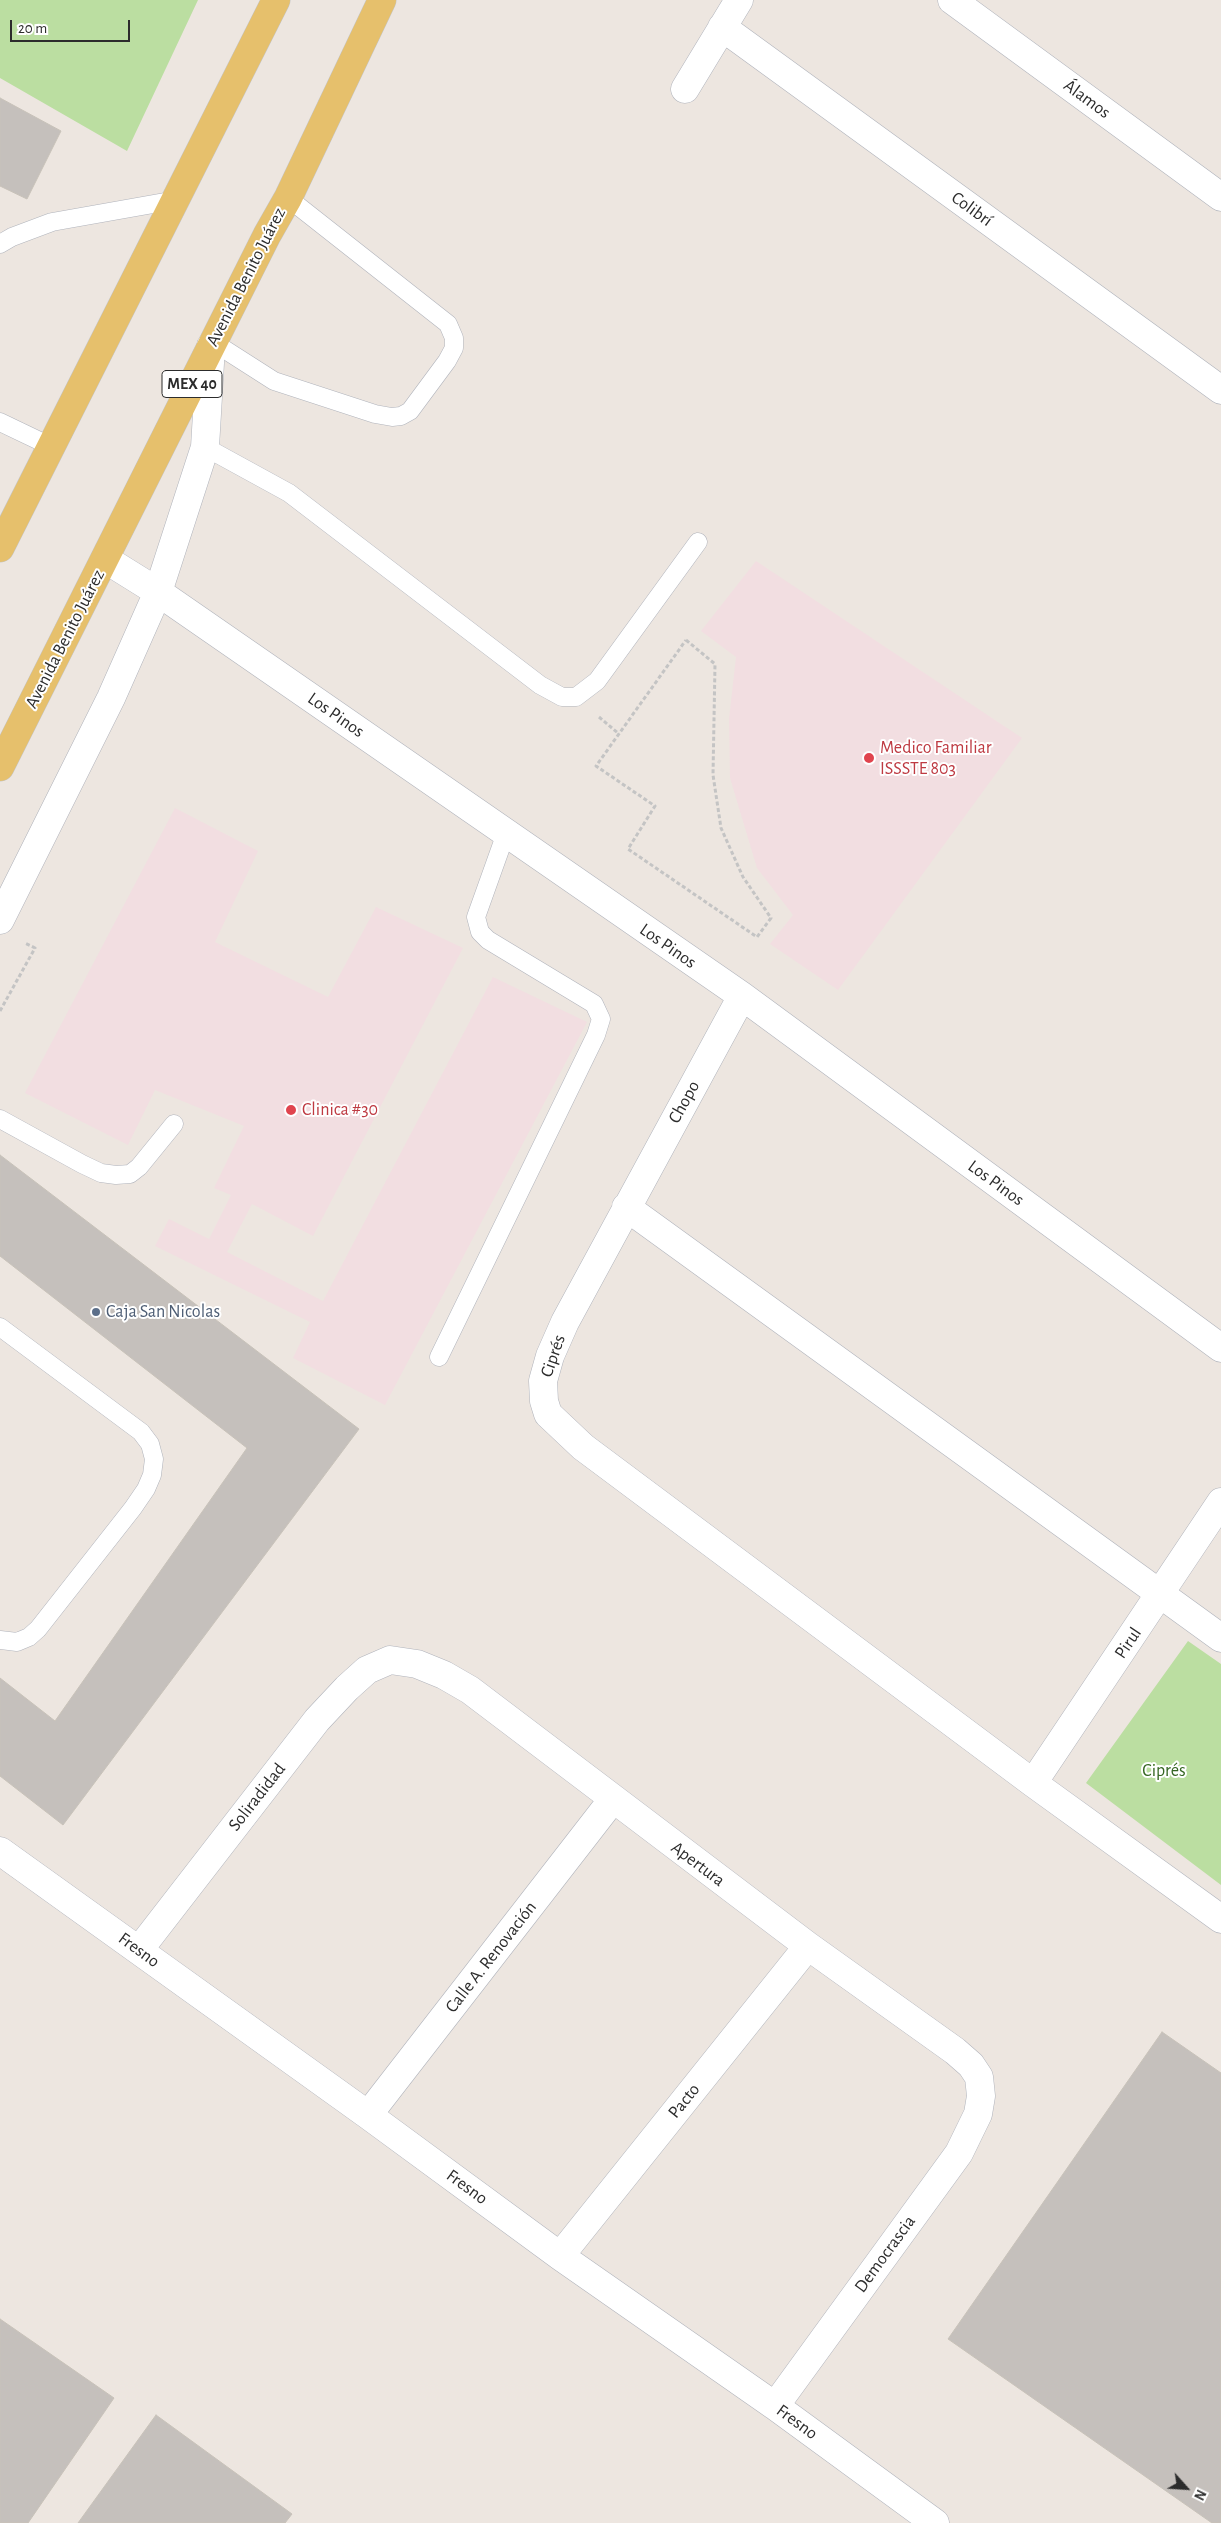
<!DOCTYPE html>
<meta charset="utf-8">
<style>
body{margin:0}
#map{position:relative;width:1221px;height:2523px;overflow:hidden;background:#ede6e0;font-family:"Alegreya Sans",sans-serif}
canvas{display:block}
.north{position:absolute;left:1161px;top:2463px;width:50px;height:50px;-webkit-text-stroke:4px #fff;paint-order:stroke;rotate:116deg;font-size:14px;font-weight:700;line-height:20px;text-align:center;color:#2c2c2c}
.north::after{content:'';display:block;margin:auto;width:18px;height:22px;background:#2c2c2c;clip-path:polygon(50% 0,100% 100%,50% 72%,0 100%)}
.scale{position:absolute;left:10px;top:20px;width:120px;height:22px;box-sizing:border-box;border:2px solid #2c2c2c;border-top:0;padding-left:6px;font-size:15px;line-height:18px;white-space:nowrap;color:#2c2c2c;-webkit-text-stroke:4px #fff;paint-order:stroke}
</style>
<div id="map">
<canvas width="1221" height="2523"></canvas>
<div class="north">N</div>
<div class="scale">20 m</div>
</div>
<script>
const g = document.querySelector('canvas').getContext('2d');
g.lineJoin = 'round';
function fill(path, color) { g.fillStyle = color; g.fill(path, 'evenodd'); }
const toPath = rows => new Path2D(rows.map(r => 'M' + r).join(''));
function stroke(path, color, width, dash) { g.strokeStyle = color; g.lineWidth = width; g.lineCap = dash ? 'butt' : 'round'; g.setLineDash(dash || []); g.stroke(path); }
function label(font, color, halo, rows, align = 'center') {
  g.font = font + ' "Alegreya Sans",sans-serif'; g.lineWidth = 4; g.setLineDash([]); g.textBaseline = 'middle'; g.strokeStyle = halo; g.fillStyle = color; for (const [text, x, y, turn = 0] of rows) {
    g.save(); g.translate(x, y); g.rotate((+turn || 0) * Math.PI / 180); g.textAlign = isNaN(turn) ? turn : align; if (halo) g.strokeText(text, 0, 0); g.fillText(text, 0, 0); g.restore();
  }
}
const medical = toPath([
 [756,561,1022,738,838,990,770,944,793,915,757,868,730,778,729,719,736,657,701,631],
 [175,808,258,851,215,942,328,997,376,907,463,948,313,1236,252,1204,227,1252,323,1301,493,977,587,1022,385,1405,293,1358,310,1322,155,1246,169,1219,209,1239,231,1195,214,1188,244,1126,155,1090,128,1145,25,1093]
]);
const green = toPath([
 [0,0,198,0,127,151,0,78],
 [1188,1641,1221,1664,1221,1885,1086,1783]
]);
const building = toPath([
 [0,98,61,131,27,199,0,186,0,98],
 [0,1155,359,1429,63,1825,0,1776,0,1678,55,1721,247,1448,0,1256,0,1155],
 [1162,2032,1221,2073,1221,2523,1212,2523,948,2339,1162,2032],
 [0,2319,114,2398,28,2523,0,2523,0,2319],
 [156,2415,292,2514,285,2523,78,2523,156,2415]
]);
const path = toPath([
 [686,640,715,664,713,775,721,828,743,877,771,918,757,937,628,849,655,806,596,766,686,640],
 [599,717,619,734],
 [0,1011,35,948,25,943]
]);
const service = toPath([
 [0,244,12,237,52,222,176,200],
 [213,342,274,381,375,414,392,417,401,416,410,411,447,361,454,348,454,338,448,324,288,198],
 [0,422,50,446],
 [205,447,289,493,540,685,562,697,576,697,597,681,698,542],
 [0,1119,82,1164,101,1173,116,1175,130,1174,139,1167,174,1124],
 [0,1327,141,1432,150,1444,154,1459,152,1475,146,1489,133,1508,38,1629,29,1637,17,1642,0,1640],
 [439,1357,596,1035,601,1019,594,1004,488,940,480,932,476,917,506,833]
]);
const minor = toPath([
 [952,0,1221,197],
 [722,27,1221,390],
 [685,89,739,0],
 [105,559,158,592,742,996,1221,1348],
 [0,920,111,698,158,592,205,447,211,346],
 [742,996,565,1322,550,1356,543,1381,544,1401,548,1414,583,1447,1033,1783,1221,1919],
 [626,1207,1221,1638],
 [1033,1783,1221,1502],
 [0,1851,368,2115,560,2256,775,2406,935,2523],
 [139,1950,317,1720,347,1688,367,1670,390,1660,417,1664,444,1675,470,1690,808,1946,955,2051,971,2065,979,2077,981,2096,978,2114,959,2153,775,2406],
 [368,2115,613,1799],
 [560,2256,808,1946]
]);
const primary = toPath([
 [0,548,276,0],
 [0,767,267,235,288,198,382,0]
]);
const markers = [
 [869,758,6,"#e0444e"],
 [291,1110,6,"#e0444e"],
 [96,1312,5,"#5c6f8a"]
];
const shields = [
 [192,384,60]
];
const shieldNames = [
 ["MEX 40",192,384]
];
const streetNames = [
 ["Álamos",1087,99,36],
 ["Colibrí",972,209,36],
 ["Avenida Benito Juárez",246,277,-63],
 ["Avenida Benito Juárez",65,639,-63],
 ["Los Pinos",336,715,35],
 ["Los Pinos",668,946,35],
 ["Chopo",684,1102,-61],
 ["Los Pinos",996,1183,36],
 ["Ciprés",553,1356,-71],
 ["Pirul",1128,1643,-56],
 ["Soliradidad",257,1797,-52],
 ["Apertura",698,1864,37],
 ["Fresno",139,1950,36],
 ["Calle A. Renovación",491,1957,-52],
 ["Pacto",684,2101,-51],
 ["Fresno",467,2187,36],
 ["Democrascia",885,2254,-54],
 ["Fresno",797,2422,36]
];
const healthNames = [
 ["Medico Familiar",880,748],
 ["ISSSTE 803",880,769],
 ["Clinica #30",302,1110]
];
const serviceNames = [
 ["Caja San Nicolas",106,1312]
];
const parkNames = [
 ["Ciprés",1164,1771]
];
fill(medical, '#f2dee1');
fill(green, '#bbdea1');
fill(building, '#c5c0bc');
stroke(building, '#c8c2b9', 1);
stroke(service, '#b0b3bb', 19);
stroke(minor, '#b0b3bb', 29);
stroke(primary, '#c4c4c4', 29);
stroke(path, '#c4c4c4', 3, [4, 2.5]);
stroke(service, '#fff', 18);
stroke(minor, '#fff', 28);
stroke(primary, '#e6c06c', 28);
for (const [x, y, r, color] of markers) { const dot = new Path2D(); dot.arc(x, y, r, 0, 2 * Math.PI); g.fillStyle = color; g.fill(dot); stroke(dot, '#fff', 2); }
for (const [x, y, w] of shields) { const box = new Path2D(); box.roundRect(x - w / 2, y - 13.5, w, 27, 4); g.fillStyle = '#fff'; g.fill(box); stroke(box, '#2c2c2c', 1); }
label('bold 16px', '#2c2c2c', null, shieldNames);
label('18px', '#2c2c2c', '#fff', streetNames);
label('18px', '#be3a42', '#fff', healthNames, 'left');
label('18px', '#4e5e75', '#fff', serviceNames, 'left');
label('18px', '#346521', '#fff', parkNames);
</script>
